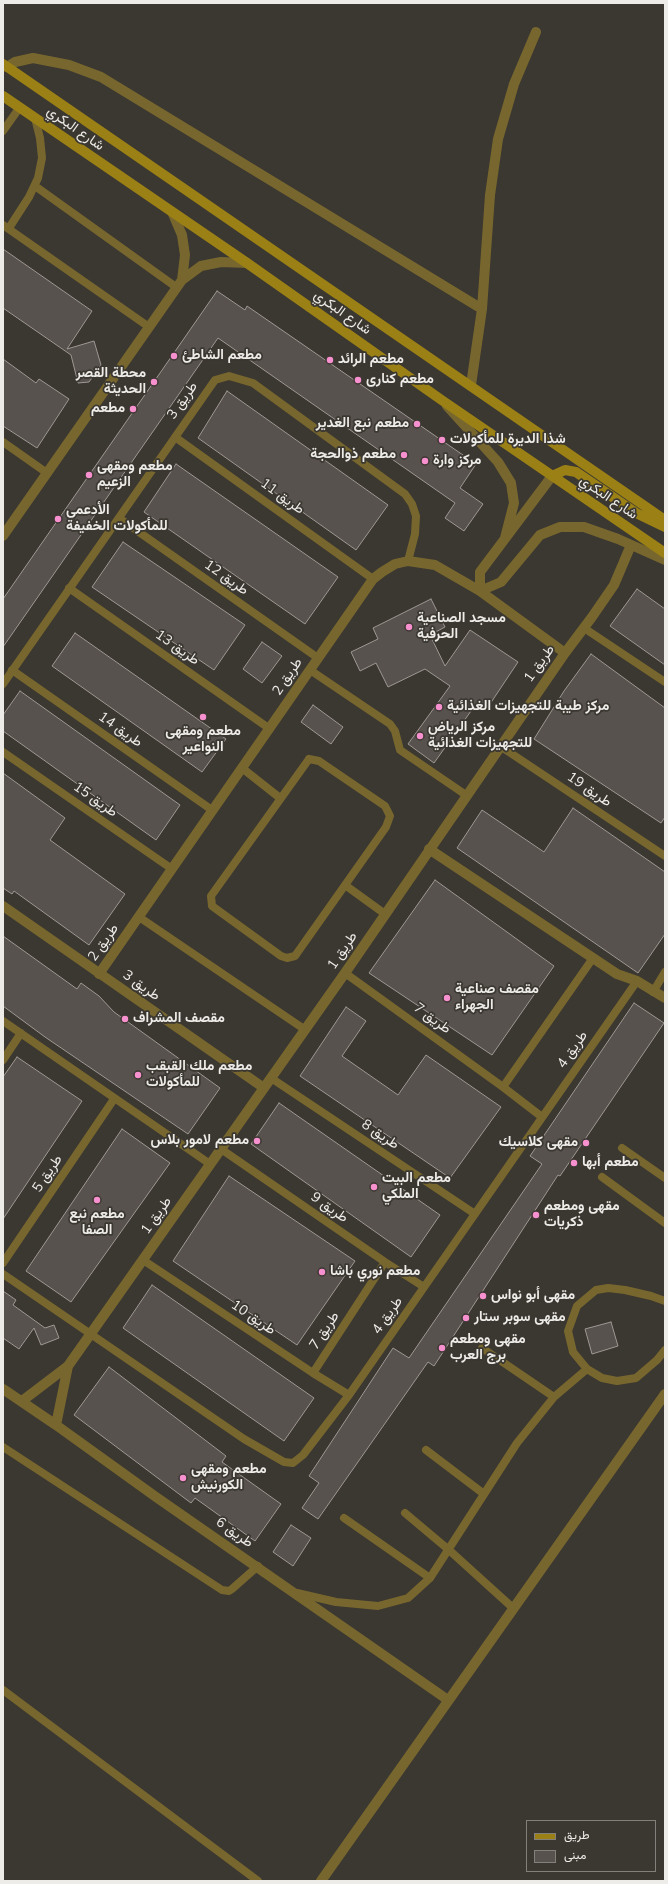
<!DOCTYPE html>
<meta charset="utf-8">
<style>
body{margin:0}
#map{position:relative;width:668px;height:1884px;overflow:hidden;background:#3b3731;font-family:"Nunito Sans",Vazirmatn,sans-serif}
canvas{display:block}
.frame{position:absolute;inset:0;border:4px solid #eeece8;pointer-events:none}
.legend{position:absolute;left:526px;top:1820px;width:130px;height:52px;box-sizing:border-box;background:#3b3731;border:1px solid #837f7a;margin:0;padding:5px 7px;list-style:none;font-size:12px;color:#eeece8}
.legend li{display:flex;align-items:center;gap:8px;height:20px}
.legend b{width:20px;border:1px solid #837f7a}
</style>
<div id="map">
<canvas width="668" height="1884"></canvas>
<div class="frame"></div>
<ul class="legend">
<li><b style="height:5px;background:#9b8115"></b>طريق</li>
<li><b style="height:11px;background:#58524e"></b>مبنى</li>
</ul>
</div>
<script>
const g = document.querySelector('canvas').getContext('2d');
g.lineJoin = 'round';
function fill(path, color) { g.fillStyle = color; g.fill(path, 'evenodd'); }
const toPath = rows => new Path2D(rows.map(r => 'M' + r).join(''));
function stroke(path, color, width, dash) { g.strokeStyle = color; g.lineWidth = width; g.lineCap = dash ? 'butt' : 'round'; g.setLineDash(dash || []); g.stroke(path); }
function label(font, color, halo, rows, align = 'center') {
  g.font = font + ' "Nunito Sans",Vazirmatn,sans-serif'; g.lineWidth = 3.5; g.setLineDash([]); g.textBaseline = 'middle'; g.strokeStyle = halo; g.fillStyle = color; for (const [text, x, y, turn = 0] of rows) {
    g.save(); g.translate(x, y); g.rotate((+turn || 0) * Math.PI / 180); g.textAlign = isNaN(turn) ? turn : align; if (halo) g.strokeText(text, 0, 0); g.fillText(text, 0, 0); g.restore();
  }
}
const building = toPath([
 [3,249,92,311,67,349,94,341,101,365,89,382,78,383,71,355,3,308,3,249],
 [217,291,245,310,247,306,476,464,460,488,483,504,464,531,445,518,455,503,218,338,3,647,3,599,217,291],
 [3,359,36,383,39,379,69,399,37,448,3,426,3,359],
 [227,391,388,505,356,550,198,438,227,391],
 [176,464,338,577,305,624,144,512,176,464],
 [123,542,245,625,214,670,92,587,123,542],
 [637,589,665,609,665,665,610,626,637,589],
 [431,599,445,627,430,635,445,666,470,630,518,662,486,710,476,704,434,763,408,744,450,686,425,669,388,687,376,663,360,671,351,652,378,639,373,628,431,599],
 [75,633,226,739,202,772,52,666,75,633],
 [262,642,282,656,262,683,243,669,262,642],
 [591,654,665,708,665,817,661,823,534,739,564,691,591,654],
 [20,691,180,805,156,840,3,731,3,715,20,691],
 [313,705,343,727,331,744,301,722,313,705],
 [3,773,65,818,50,840,125,894,89,945,14,891,12,894,3,888,3,773],
 [573,808,665,872,665,934,638,973,457,848,482,810,544,852,573,808],
 [435,880,554,966,492,1055,369,973,435,880],
 [3,936,77,989,81,983,99,996,114,1012,220,1088,188,1134,45,1037,3,1006,3,936],
 [634,1003,664,1023,560,1176,558,1175,434,1366,428,1362,318,1519,302,1508,319,1483,309,1476,393,1348,409,1358,542,1164,530,1156,634,1003],
 [346,1007,366,1021,342,1056,398,1095,426,1055,501,1107,450,1178,300,1076,346,1007],
 [17,1057,82,1101,3,1219,3,1077,17,1057],
 [279,1103,440,1215,411,1257,251,1144,279,1103],
 [122,1129,170,1163,71,1302,26,1271,122,1129],
 [229,1176,355,1261,297,1345,173,1261,229,1176],
 [152,1285,314,1398,284,1441,123,1328,152,1285],
 [3,1291,16,1300,13,1305,45,1328,54,1325,59,1338,41,1345,34,1328,19,1349,3,1338,3,1291],
 [611,1322,618,1346,592,1354,585,1329,611,1322],
 [109,1367,226,1456,222,1462,281,1504,255,1541,195,1498,191,1503,74,1415,109,1367],
 [291,1525,311,1538,293,1566,273,1552,291,1525]
]);
const service = toPath([
 [3,131,20,107],
 [35,186,176,287],
 [3,225,149,327],
 [9,228,29,197,38,178,42,158,40,138,35,118],
 [175,437,373,579],
 [3,442,47,473],
 [119,518,318,658],
 [69,588,270,729],
 [584,628,665,682],
 [12,670,212,810],
 [310,670,390,724,395,731,400,750,466,795],
 [3,684,215,380,229,376,253,383,405,494,412,504,416,516,415,534,408,561],
 [500,746,665,856],
 [3,752,172,869],
 [309,759,319,761,385,806,390,816,386,827,295,956,287,958,281,956,212,906,211,896,309,759],
 [242,768,280,798],
 [345,885,385,914],
 [139,917,304,1029],
 [345,973,503,1087,542,1117],
 [653,992,665,972],
 [3,1021,210,1164],
 [3,1060,21,1033],
 [271,1078,475,1214],
 [503,1087,593,958],
 [622,1148,665,1178],
 [221,1149,385,1262,424,1287],
 [602,1177,665,1223],
 [143,1260,313,1373,349,1395],
 [3,1263,114,1099],
 [3,1274,244,1439,284,1462,293,1463,303,1455,349,1395,637,981],
 [665,1301,651,1296,625,1290,608,1288,596,1290,577,1306,568,1331,573,1352,587,1369,602,1378,617,1381,636,1378,657,1360,665,1350],
 [482,1348,554,1397],
 [313,1373,385,1262],
 [3,1447,222,1590,229,1591,232,1589,258,1566],
 [426,1450,484,1494],
 [405,1513,449,1550,513,1608],
 [344,1518,430,1578],
 [297,1593,336,1602,378,1606,408,1598,430,1578,517,1443,554,1397,587,1369],
 [3,1690,258,1881]
]);
const minor = toPath([
 [7,67,15,62,33,58,69,65,101,77,482,309],
 [173,214,182,235,185,255,182,280],
 [471,385,482,309,490,195,498,139,514,84,536,32],
 [447,406,498,462,511,483,514,503,505,538],
 [3,536,182,280,201,266,221,262,247,263],
 [480,591,501,582,540,535,560,527,584,527,618,539,665,560],
 [480,591,480,572,552,476],
 [429,849,617,974,637,981,665,998],
 [3,906,264,1088],
 [99,974,373,579,382,572,395,564,408,561,435,565,480,591,565,653],
 [3,1389,56,1425,156,1497,448,1700],
 [22,1401,68,1366,345,973,565,653,592,617,614,585,631,545],
 [56,1425,68,1366]
]);
const tertiary = toPath([
 [321,1881,665,1394]
]);
const secondary = toPath([
 [3,64,665,520],
 [3,96,247,263,443,401,665,553],
 [552,476,565,470,576,472,636,513,665,527]
]);
const markers = [
 [174,356,4,"#f790ce"],
 [330,360,4,"#f790ce"],
 [358,380,4,"#f790ce"],
 [154,382,4,"#f790ce"],
 [133,409,4,"#f790ce"],
 [417,424,4,"#f790ce"],
 [442,440,4,"#f790ce"],
 [404,455,4,"#f790ce"],
 [425,461,4,"#f790ce"],
 [89,475,4,"#f790ce"],
 [58,519,4,"#f790ce"],
 [409,627,4,"#f790ce"],
 [439,707,4,"#f790ce"],
 [203,717,4,"#f790ce"],
 [420,736,4,"#f790ce"],
 [447,998,4,"#f790ce"],
 [125,1019,4,"#f790ce"],
 [138,1075,4,"#f790ce"],
 [257,1141,4,"#f790ce"],
 [586,1143,4,"#f790ce"],
 [574,1163,4,"#f790ce"],
 [374,1187,4,"#f790ce"],
 [97,1200,4,"#f790ce"],
 [536,1215,4,"#f790ce"],
 [322,1272,4,"#f790ce"],
 [483,1296,4,"#f790ce"],
 [466,1318,4,"#f790ce"],
 [442,1348,4,"#f790ce"],
 [183,1478,4,"#f790ce"]
];
const streetNames = [
 ["شارع البكري",75,129,35],
 ["شارع البكري",342,313,35],
 ["طريق 3",183,401,-55],
 ["طريق 11",282,497,36],
 ["شارع البكري",608,498,34],
 ["طريق 12",226,578,35],
 ["طريق 13",177,648,35],
 ["طريق 1",540,664,-55],
 ["طريق 2",288,677,-56],
 ["طريق 14",120,730,35],
 ["طريق 19",589,790,34],
 ["طريق 15",95,800,35],
 ["طريق 2",104,943,-55],
 ["طريق 1",343,951,-56],
 ["طريق 3",141,986,35],
 ["طريق 7",432,1019,36],
 ["طريق 4",573,1050,-55],
 ["طريق 8",380,1135,34],
 ["طريق 5",48,1174,-56],
 ["طريق 9",329,1208,35],
 ["طريق 1",157,1216,-55],
 ["طريق 4",388,1316,-55],
 ["طريق 10",253,1318,34],
 ["طريق 7",325,1331,-57],
 ["طريق 6",234,1533,35]
];
const poiNames = [
 ["مطعم الشاطئ",182,356],
 ["مطعم الرائد",338,360],
 ["محطة القصر",146,374,"right"],
 ["الحديثة",146,390,"right"],
 ["مطعم كنارى",366,380],
 ["مطعم",125,409,"right"],
 ["مطعم نبع الغدير",409,424,"right"],
 ["شذا الديرة للمأكولات",450,440],
 ["مطعم ذوالحجة",396,455,"right"],
 ["مركز وارة",433,461],
 ["مطعم ومقهى",97,467],
 ["الزعيم",97,483],
 ["الأدعمي",66,511],
 ["للمأكولات الخفيفة",66,527],
 ["مسجد الصناعية",417,619],
 ["الحرفية",417,635],
 ["مركز طيبة للتجهيزات الغذائية",447,707],
 ["مركز الرياض",428,728],
 ["للتجهيزات الغذائية",428,744],
 ["مطعم ومقهى",203,732,"center"],
 ["النواعير",203,748,"center"],
 ["مقصف صناعية",455,990],
 ["الجهراء",455,1006],
 ["مقصف المشراف",133,1019],
 ["مطعم ملك القبقب",146,1067],
 ["للمأكولات",146,1083],
 ["مطعم لامور بلاس",249,1141,"right"],
 ["مقهى كلاسيك",578,1143,"right"],
 ["مطعم أبها",582,1163],
 ["مطعم البيت",382,1179],
 ["الملكي",382,1195],
 ["مقهى ومطعم",544,1207],
 ["ذكريات",544,1223],
 ["مطعم نبع",97,1215,"center"],
 ["الصفا",97,1231,"center"],
 ["مطعم نوري باشا",330,1272],
 ["مقهى أبو نواس",491,1296],
 ["مقهى سوبر ستار",474,1318],
 ["مقهى ومطعم",450,1340],
 ["برج العرب",450,1356],
 ["مطعم ومقهى",191,1470],
 ["الكورنيش",191,1486]
];
fill(building, '#58524e');
stroke(building, '#9f9893', 1);
stroke(service, '#77672e', 8);
stroke(minor, '#77672e', 10);
stroke(tertiary, '#77672e', 10);
stroke(secondary, '#9b8115', 10);
for (const [x, y, r, color] of markers) { const dot = new Path2D(); dot.arc(x, y, r, 0, 2 * Math.PI); g.fillStyle = color; g.fill(dot); stroke(dot, '#3b3731', 1.5); }
label('14px', '#eeece8', '#3b3731', streetNames);
label('bold 14px', '#eeece8', '#3b3731', poiNames, 'left');
</script>
